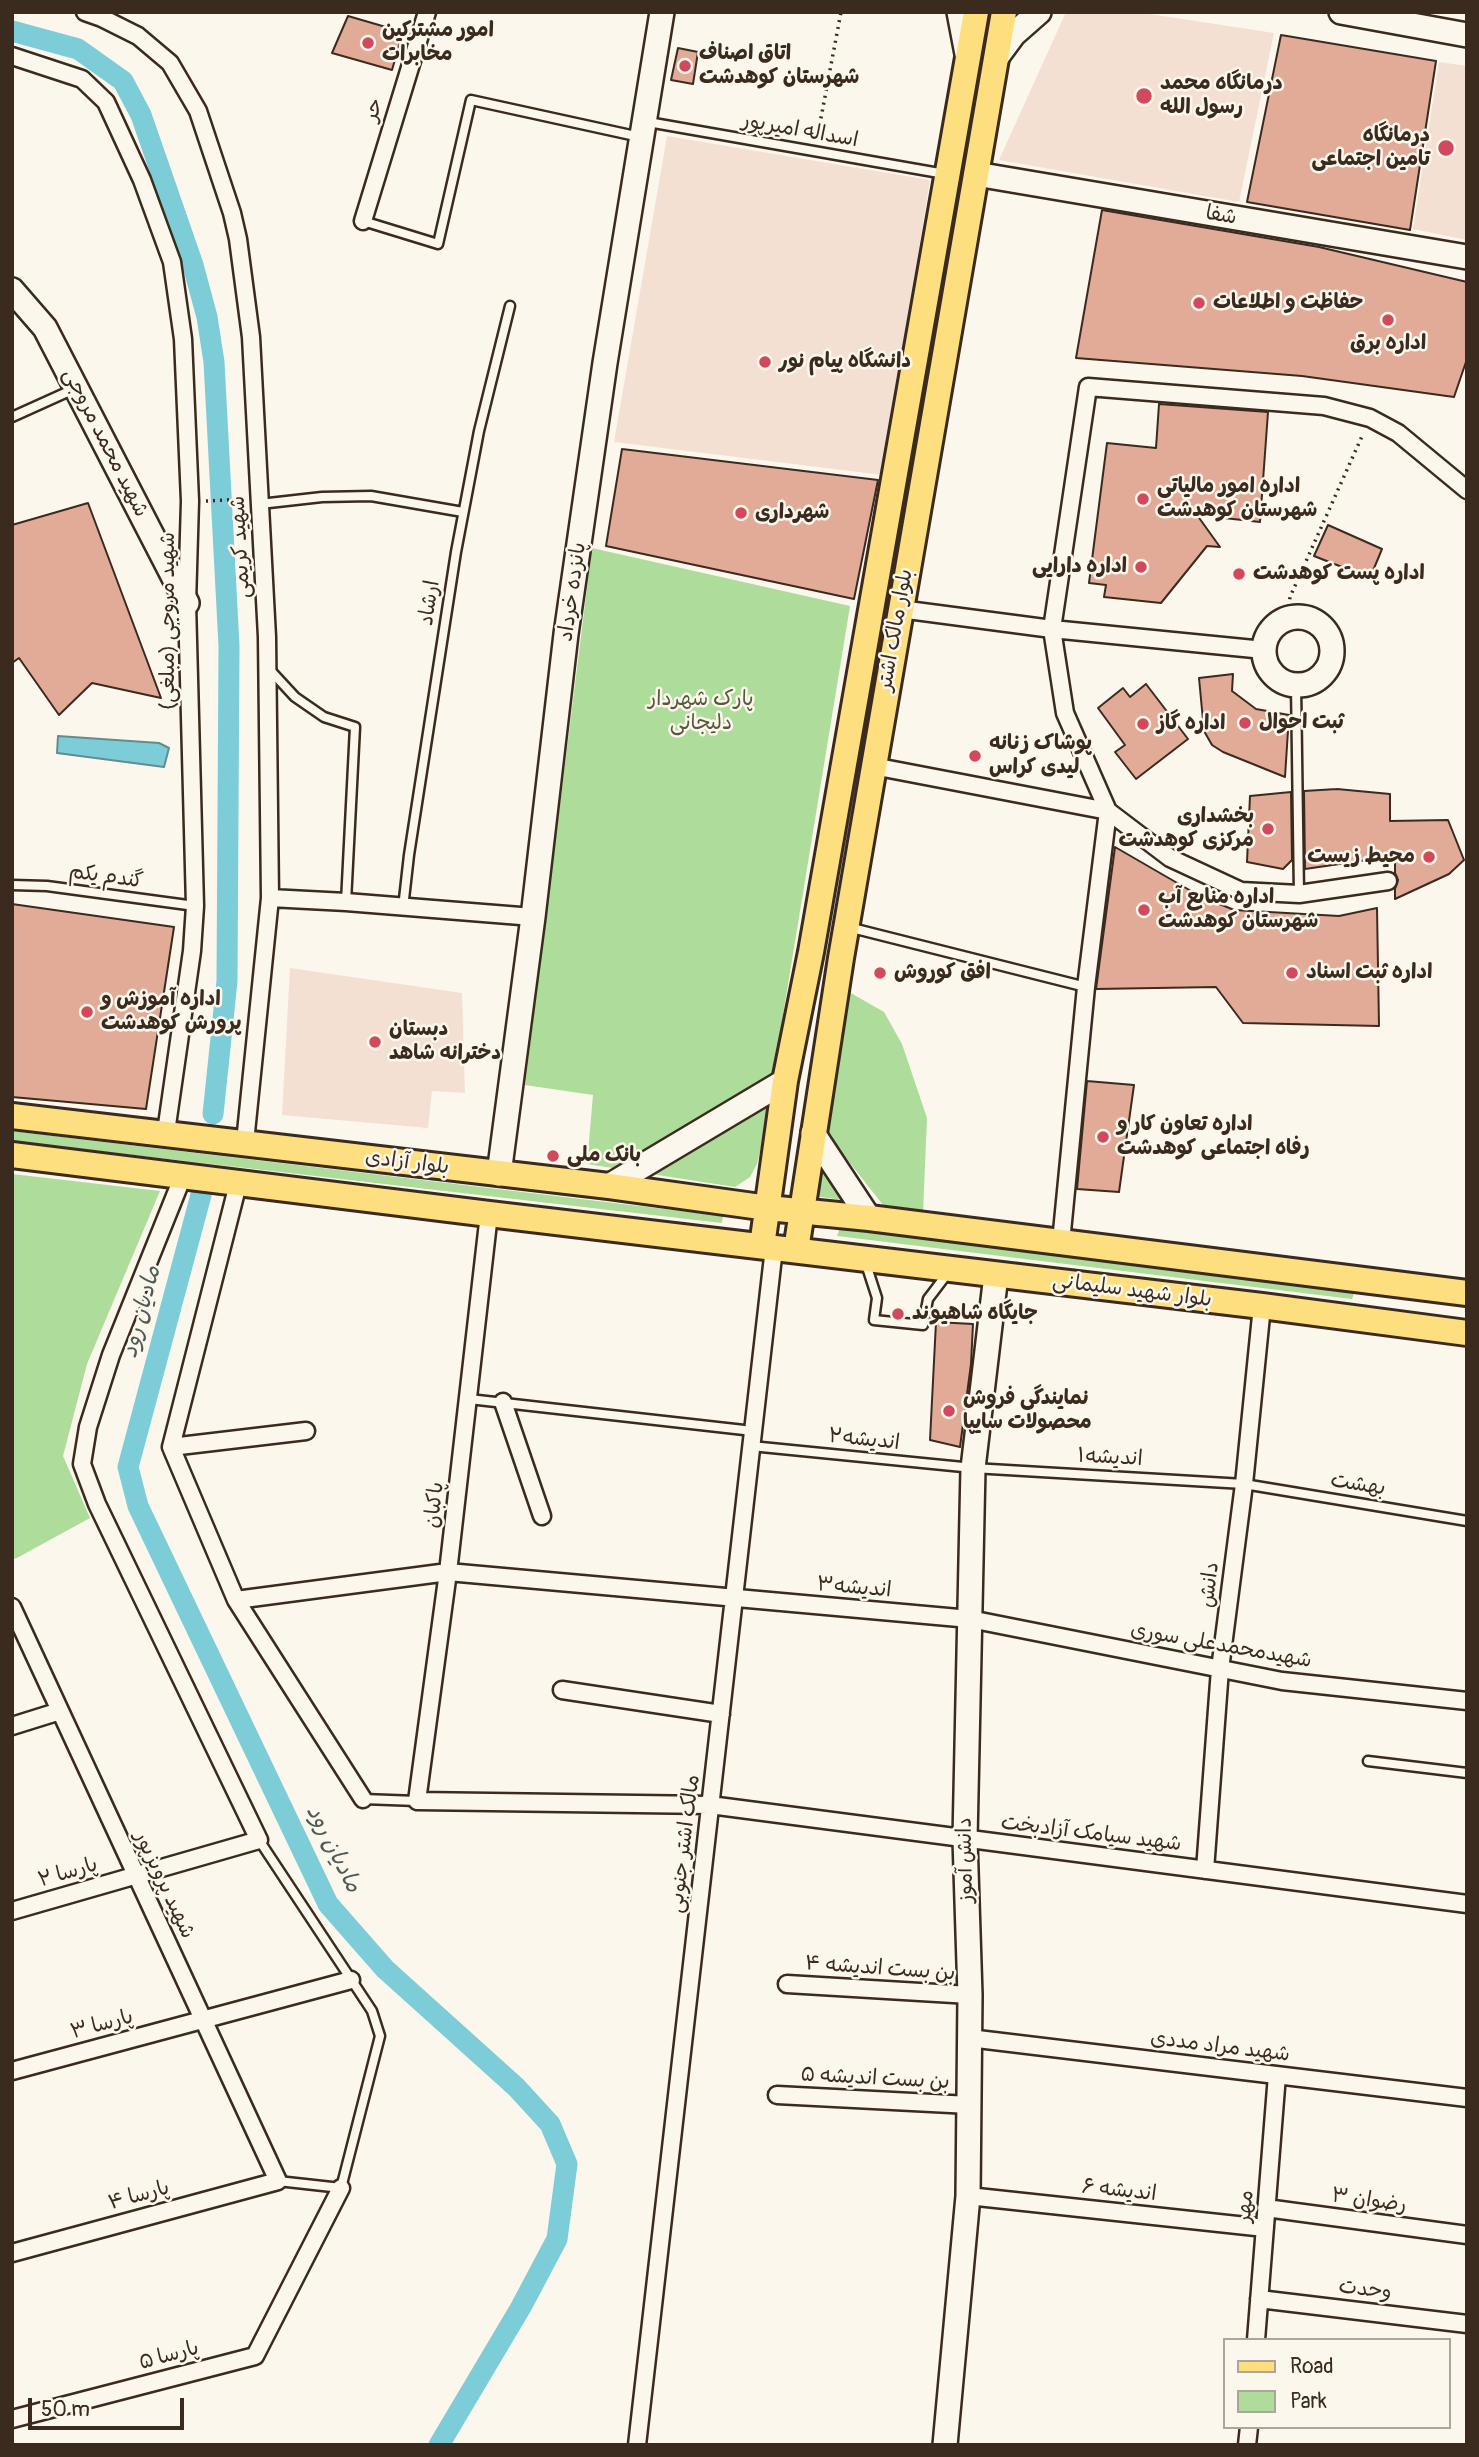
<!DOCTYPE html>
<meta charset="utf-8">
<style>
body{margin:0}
#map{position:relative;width:1479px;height:2457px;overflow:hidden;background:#fbf7ec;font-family:Pangolin,sans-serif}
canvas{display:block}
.frame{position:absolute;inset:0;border:14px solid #3b2a1e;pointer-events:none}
.legend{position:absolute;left:1223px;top:2338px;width:228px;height:91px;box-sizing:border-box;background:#fbf7ec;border:2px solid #aea59a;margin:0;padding:9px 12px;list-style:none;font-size:21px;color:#3b2a1e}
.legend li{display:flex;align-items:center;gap:14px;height:35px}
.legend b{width:35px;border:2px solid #aea59a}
.scale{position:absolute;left:28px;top:2398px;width:156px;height:32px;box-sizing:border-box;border:4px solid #3b2a1e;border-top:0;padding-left:9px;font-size:21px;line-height:24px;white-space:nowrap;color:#3b2a1e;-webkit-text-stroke:5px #fbf7ec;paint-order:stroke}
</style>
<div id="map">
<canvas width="1479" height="2457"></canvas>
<div class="frame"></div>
<ul class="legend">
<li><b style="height:9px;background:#fedf80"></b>Road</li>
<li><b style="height:19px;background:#addc9b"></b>Park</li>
</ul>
<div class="scale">50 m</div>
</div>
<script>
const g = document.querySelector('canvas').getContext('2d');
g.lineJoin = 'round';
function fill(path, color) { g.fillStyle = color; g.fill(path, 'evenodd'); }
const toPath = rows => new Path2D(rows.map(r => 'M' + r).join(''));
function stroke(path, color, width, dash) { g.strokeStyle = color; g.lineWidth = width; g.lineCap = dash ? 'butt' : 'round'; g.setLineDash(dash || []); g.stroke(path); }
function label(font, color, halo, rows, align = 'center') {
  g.font = font + ' Pangolin,"Playpen Sans Arabic",sans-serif'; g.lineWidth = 5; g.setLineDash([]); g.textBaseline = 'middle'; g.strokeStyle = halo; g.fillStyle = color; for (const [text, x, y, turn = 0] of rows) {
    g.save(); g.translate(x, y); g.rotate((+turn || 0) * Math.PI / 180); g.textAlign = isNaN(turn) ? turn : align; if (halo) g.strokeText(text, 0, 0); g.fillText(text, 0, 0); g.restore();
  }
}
const built = toPath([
 [1066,12,1137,12,1274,33,1239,202,999,160],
 [1439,62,1467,66,1467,240,1413,229],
 [667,136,930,180,883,475,614,442],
 [290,968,462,993,465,1093,432,1091,428,1128,282,1115]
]);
const green = toPath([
 [592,548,850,606,762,1143,757,1164,750,1177,735,1187,587,1164,593,1095,525,1085],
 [849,992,884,1012,902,1044,927,1118,923,1213,883,1205,828,1135],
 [12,1131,723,1216,722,1223,12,1141],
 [819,1161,843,1200,814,1196],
 [12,1174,160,1191,87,1364,63,1456,90,1518,15,1559,12,1554],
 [840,1228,1355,1291,1352,1299,837,1236]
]);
const water = toPath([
 [58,736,159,743,169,748,164,767,57,753,58,736]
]);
const canal = toPath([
 [12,31,78,49,123,81,141,115,193,265,207,317,214,362,229,646,227,981,213,1114],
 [201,1195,128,1467,138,1506,328,1904,385,1969,516,2087,550,2124,567,2164,557,2239,521,2307,439,2445]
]);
const building = toPath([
 [348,16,403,32,392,70,332,53,348,16],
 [1281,35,1436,61,1410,230,1247,202,1281,35],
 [678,48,698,52,693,84,671,80,678,48],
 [1102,210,1319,247,1467,282,1467,359,1454,397,1302,376,1076,358,1102,210],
 [1159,404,1268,412,1260,522,1197,515,1220,547,1207,546,1161,603,1104,597,1106,585,1089,583,1107,443,1156,448,1159,404],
 [622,449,878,480,854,599,606,546,622,449],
 [88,503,161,698,92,683,59,715,19,658,12,663,12,525,88,503],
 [1328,525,1382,549,1370,578,1314,556,1328,525],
 [1233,674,1232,691,1256,709,1289,715,1285,777,1223,752,1212,745,1204,731,1199,678,1233,674],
 [1146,684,1188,739,1136,779,1115,752,1125,745,1098,708,1123,688,1130,697,1146,684],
 [1337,789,1390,794,1390,821,1448,820,1464,860,1449,874,1395,899,1395,889,1398,880,1395,873,1395,856,1305,869,1304,791,1337,789],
 [1291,792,1292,860,1283,869,1247,862,1250,796,1291,792],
 [1115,847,1198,895,1234,910,1339,916,1377,908,1379,1026,1243,1023,1216,987,1096,989,1115,847],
 [12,904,174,927,146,1109,12,1097,12,904],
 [1087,1081,1134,1085,1119,1192,1077,1189,1087,1081],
 [936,1322,973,1324,971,1364,960,1447,930,1440,936,1322]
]);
const path = toPath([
 [817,139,841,12],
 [206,501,244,499],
 [1287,620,1290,597,1363,434]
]);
const lane = toPath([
 [648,122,945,174],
 [363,221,438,244,471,100,640,137],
 [12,417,74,389],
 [260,504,322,497,371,496,463,512],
 [270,670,295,697,324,717,355,727,346,902],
 [1296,685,1299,894],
 [12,885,47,886,195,906],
 [403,908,409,855,456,552,479,431,510,306],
 [848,927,1086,987],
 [865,1261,877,1298,874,1320,923,1325,928,1299,947,1274],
 [469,1399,753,1431],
 [751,1446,973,1468,1244,1484,1467,1521],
 [1368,1761,1467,1773],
 [363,1799,417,1801],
 [259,1840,372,2011,380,2036,341,2188,278,2181]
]);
const street = toPath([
 [85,12,102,18,138,36,170,63,198,111,232,213,238,239,251,337,267,637,270,898,245,1142],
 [12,56,82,79,106,102,142,180,172,262,183,339,190,501,187,603,195,906,192,951,166,1132],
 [363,221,427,12],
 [900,609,1052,629,1264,650],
 [873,766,1108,811,1086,987,1061,1242],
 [1388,881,1299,894,1241,891,1170,858,1108,811,1065,713,1052,629,1088,387,1324,406,1370,418,1398,433,1467,490],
 [270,898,346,902,533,917],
 [238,1184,171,1447,236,1600,363,1799],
 [489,1214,448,1572,417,1801,710,1805,1467,1904],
 [503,1402,542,1516],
 [171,1447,306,1431],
 [236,1600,448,1572,970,1619,1282,1681,1467,1701],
 [12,1607,278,2181,12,2253],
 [562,1690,721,1714],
 [12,1726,60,1711],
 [1205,1870,1220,1669,1244,1484,1262,1306],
 [12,1911,259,1840,97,1504,82,1464,88,1427,111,1355,183,1176],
 [787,1984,970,1995],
 [969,2038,1467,2098],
 [12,2071,351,1980],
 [777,2095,970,2105],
 [968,2196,1265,2228],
 [1266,2208,1467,2235],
 [1259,2299,1467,2324],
 [1256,2340,1277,2075],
 [12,2419,255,2356,341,2188],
 [637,2445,774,1248],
 [1247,2445,1249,2427]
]);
const secondary = toPath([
 [959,12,967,54],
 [1341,12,1467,35],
 [997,57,1014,34,1039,12],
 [976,174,1467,257],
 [12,290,45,328,187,603],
 '1264 651a34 34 0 1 1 68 0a34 34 0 1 1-68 0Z',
 [813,1133,869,1218],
 [499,1174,533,917,566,634,605,363,662,12],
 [609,1186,785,1081],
 [945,2445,968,2196,970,1995,965,1839,973,1468,996,1275]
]);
const primary = toPath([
 [12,1116,609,1186,768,1208,869,1218,1467,1293],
 [12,1155,489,1214,1262,1306,1467,1333],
 [762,1246,785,1081,811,952,976,12],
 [796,1250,841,958,1004,12]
]);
const markers = [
 [368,43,7,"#d1495b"],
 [685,66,7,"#d1495b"],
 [1144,96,9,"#d1495b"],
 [1446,148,9,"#d1495b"],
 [1199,303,7,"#d1495b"],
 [1388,320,7,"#d1495b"],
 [765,362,7,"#d1495b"],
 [1143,499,7,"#d1495b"],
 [741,513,7,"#d1495b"],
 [1141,567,7,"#d1495b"],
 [1239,574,7,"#d1495b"],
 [1245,723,7,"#d1495b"],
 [1143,724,7,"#d1495b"],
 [975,756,7,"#d1495b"],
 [1268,829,7,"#d1495b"],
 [1429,857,7,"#d1495b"],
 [1144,910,7,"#d1495b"],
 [880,973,7,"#d1495b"],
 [1292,973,7,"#d1495b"],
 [87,1012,7,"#d1495b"],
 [375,1042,7,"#d1495b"],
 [1103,1137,7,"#d1495b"],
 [553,1156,7,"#d1495b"],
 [898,1314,7,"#d1495b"],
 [949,1411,7,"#d1495b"]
];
const poiNames = [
 ["امور مشترکین",382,31],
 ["مخابرات",382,55],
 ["اتاق اصناف",699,54],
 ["شهرستان کوهدشت",699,78],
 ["درمانگاه محمد",1160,84],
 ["رسول الله",1160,108],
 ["درمانگاه",1430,136,"right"],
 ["تامین اجتماعی",1430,160,"right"],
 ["حفاظت و اطلاعات",1213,303],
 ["اداره برق",1388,344,"center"],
 ["دانشگاه پیام نور",779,362],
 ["اداره امور مالیاتی",1157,487],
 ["شهرستان کوهدشت",1157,511],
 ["شهرداری",755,513],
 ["اداره دارایی",1127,567,"right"],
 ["اداره پست کوهدشت",1253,574],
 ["ثبت احوال",1259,723],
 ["اداره گاز",1157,724],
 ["پوشاک زنانه",989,744],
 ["لیدی کراس",989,768],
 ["بخشداری",1254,817,"right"],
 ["مرکزی کوهدشت",1254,841,"right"],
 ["محیط زیست",1415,857,"right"],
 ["اداره منابع آب",1158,898],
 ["شهرستان کوهدشت",1158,922],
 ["افق کوروش",894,973],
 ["اداره ثبت اسناد",1306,973],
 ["اداره آموزش و",101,1000],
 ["پرورش کوهدشت",101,1024],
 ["دبستان",389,1030],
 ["دخترانه شاهد",389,1054],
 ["اداره تعاون کار و",1117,1125],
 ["رفاه اجتماعی کوهدشت",1117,1149],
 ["بانک ملی",567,1156],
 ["جایگاه شاهیوند",912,1314],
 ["نمایندگی فروش",963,1399],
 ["محصولات سایپا",963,1423]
];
const streetNames = [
 ["حر",374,110,-73],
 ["اسداله امیرپور",800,131,10],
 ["شفا",1221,216,10],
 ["شهید محمد مروجی",105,443,63],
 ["شهید کریمی",241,547,-93],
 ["پانزده خرداد",573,592,-82],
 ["ارشاد",430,603,-81],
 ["شهید مروجی (مبلغی)",169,621,-90],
 ["بلوار مالک اشتر",896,630,-80],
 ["گندم یکم",106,877,8],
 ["بلوار آزادی",407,1163,7],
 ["بلوار شهید سلیمانی",1132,1291,7],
 ["اندیشه۲",864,1440,6],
 ["اندیشه۱",1110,1458,3],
 ["بهشت",1358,1485,9],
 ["پاکبان",435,1505,-83],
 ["دانش",1210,1585,-83],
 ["اندیشه۳",854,1588,5],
 ["شهیدمحمدعلی سوری",1221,1646,10],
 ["شهید سیامک آزادبخت",1091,1834,7],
 ["مالک اشتر جنوبی",685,1844,-83],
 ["دانش آموز",966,1860,-91],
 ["پارسا ۲",68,1873,-16],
 ["شهید پرویزپور",164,1885,65],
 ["بن بست اندیشه ۴",880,1969,4],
 ["پارسا ۳",102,2025,-15],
 ["شهید مراد مددی",1220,2047,7],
 ["بن بست اندیشه ۵",875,2079,3],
 ["اندیشه ۶",1119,2191,6],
 ["پارسا ۴",139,2196,-15],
 ["رضوان ۳",1369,2201,8],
 ["مهر",1246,2206,-85],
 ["وحدت",1365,2290,7],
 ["پارسا ۵",169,2356,-15]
];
const parkNames = [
 ["پارک شهردار",701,700],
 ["دلیجانی",701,724]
];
const waterNames = [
 ["مادیان رود",142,1312,-75],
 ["مادیان رود",333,1849,63]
];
fill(built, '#f4e0d3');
fill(green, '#addc9b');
fill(water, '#7dcdd8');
stroke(water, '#638c8e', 2);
stroke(canal, '#7dcdd8', 21);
fill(building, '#e2ab98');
stroke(building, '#3b2a1e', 2);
stroke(lane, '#3b2a1e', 13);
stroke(street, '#3b2a1e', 21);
stroke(secondary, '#3b2a1e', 28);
stroke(primary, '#3b2a1e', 30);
stroke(path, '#3b2a1e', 3.5, [2, 5]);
stroke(lane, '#fbf7ec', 8);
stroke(street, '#fbf7ec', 16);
stroke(secondary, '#fbf7ec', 23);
stroke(primary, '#fedf80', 24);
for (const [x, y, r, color] of markers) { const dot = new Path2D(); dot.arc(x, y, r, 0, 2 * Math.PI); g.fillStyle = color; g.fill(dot); stroke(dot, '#fbf7ec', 2.5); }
label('bold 21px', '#3b2a1e', '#fbf7ec', poiNames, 'left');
label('21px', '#3b2a1e', '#fbf7ec', streetNames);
label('21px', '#58563d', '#fbf7ec', parkNames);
label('italic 23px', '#4f5b56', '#fbf7ec', waterNames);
</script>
